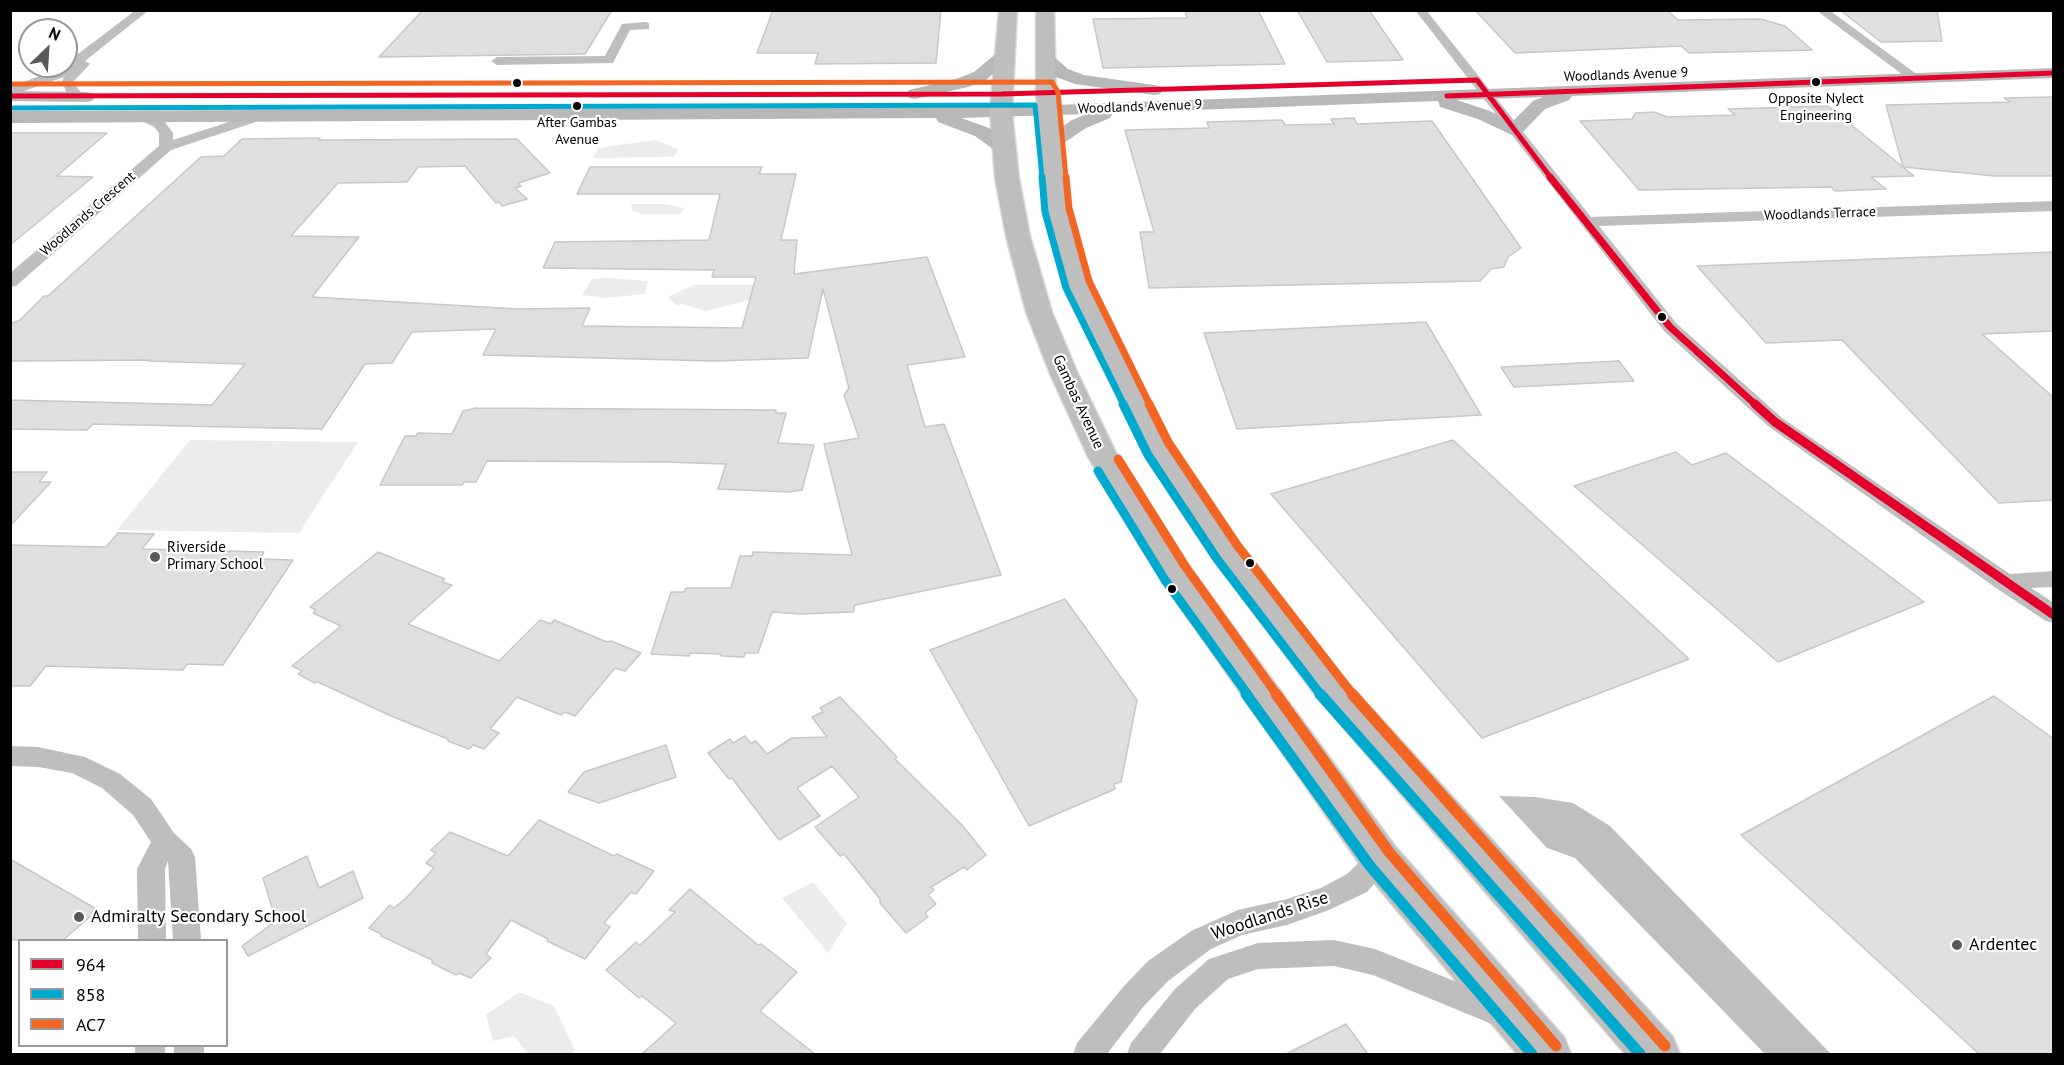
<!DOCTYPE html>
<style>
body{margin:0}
#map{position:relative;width:2064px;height:1065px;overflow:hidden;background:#fff;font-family:"PT Sans",sans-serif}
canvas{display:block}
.frame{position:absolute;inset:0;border:12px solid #000;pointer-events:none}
.legend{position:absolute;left:18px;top:939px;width:210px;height:108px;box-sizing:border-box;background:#fff;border:2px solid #999;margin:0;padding:8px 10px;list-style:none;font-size:18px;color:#000}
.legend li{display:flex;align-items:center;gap:12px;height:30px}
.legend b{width:30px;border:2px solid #999}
.north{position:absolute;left:18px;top:18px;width:60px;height:60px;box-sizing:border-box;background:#fff;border:2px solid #999;border-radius:50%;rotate:25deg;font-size:16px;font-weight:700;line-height:24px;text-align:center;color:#000}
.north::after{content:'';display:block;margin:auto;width:21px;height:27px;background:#595959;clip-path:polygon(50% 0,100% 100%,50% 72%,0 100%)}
</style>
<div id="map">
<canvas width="2064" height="1065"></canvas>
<div class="frame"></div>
<ul class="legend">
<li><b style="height:8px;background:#e4002b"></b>964</li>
<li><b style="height:8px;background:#00a9ce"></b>858</li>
<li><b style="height:8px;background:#f26522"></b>AC7</li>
</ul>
<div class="north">N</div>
</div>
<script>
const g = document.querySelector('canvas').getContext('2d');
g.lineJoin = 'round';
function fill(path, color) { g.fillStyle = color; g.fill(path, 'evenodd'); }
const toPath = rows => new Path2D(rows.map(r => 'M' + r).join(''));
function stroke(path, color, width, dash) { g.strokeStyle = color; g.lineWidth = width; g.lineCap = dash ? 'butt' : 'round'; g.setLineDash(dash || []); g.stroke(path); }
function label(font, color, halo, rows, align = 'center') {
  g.font = font + ' "PT Sans",sans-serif'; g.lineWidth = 4.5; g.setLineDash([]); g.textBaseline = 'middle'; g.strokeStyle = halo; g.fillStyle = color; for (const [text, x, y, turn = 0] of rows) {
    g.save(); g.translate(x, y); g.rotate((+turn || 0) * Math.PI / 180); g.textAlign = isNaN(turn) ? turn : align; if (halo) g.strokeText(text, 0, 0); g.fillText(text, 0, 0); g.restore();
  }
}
const green = toPath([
 [655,140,678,149,674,157,593,158,598,148],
 [631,204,663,204,684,208,681,214,642,214,632,210],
 [608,278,648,281,645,294,606,298,582,295,592,279],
 [694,285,756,285,752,299,706,311,682,304,678,306,668,297],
 [190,440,358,442,299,533,117,530],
 [813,882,847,923,828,953,782,898],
 [519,992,554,1006,575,1050,570,1054,528,1054,514,1036,493,1041,486,1015]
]);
const water = toPath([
 [1499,796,1535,797,1573,803,1610,826,1831,1054,1765,1054,1575,858,1547,848]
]);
const building = toPath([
 [423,10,612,10,585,54,379,57,423,10],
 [773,10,941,10,936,63,815,64,818,53,757,53,773,10],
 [1185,10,1258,10,1285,64,1103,68,1093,19,1187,18,1185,10],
 [1297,10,1369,10,1403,60,1327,62,1297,10],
 [1475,10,1667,10,1678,20,1761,19,1785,26,1812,50,1689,53,1681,46,1515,53,1475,10],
 [1840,10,1937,10,1942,41,1881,42,1840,10],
 [2054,97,2054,176,1995,176,1903,167,1886,105,2010,102,2004,98,2054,97],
 [1828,106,1914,176,1871,177,1886,189,1835,191,1831,187,1639,190,1580,121,1632,119,1635,113,1654,112,1667,117,1735,115,1728,109,1828,106],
 [1354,118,1357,124,1432,121,1521,248,1508,257,1504,267,1491,269,1480,281,1149,288,1140,232,1154,232,1125,130,1209,128,1207,122,1282,120,1285,125,1334,124,1331,119,1354,118],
 [10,133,107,133,57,176,93,177,10,245,10,133],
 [320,138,319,140,517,139,550,173,518,183,521,186,515,188,527,199,502,206,499,202,496,203,465,166,418,167,407,182,338,183,291,236,359,237,312,297,519,309,590,308,582,326,742,328,756,277,712,277,714,270,543,268,555,242,709,240,720,194,577,194,590,167,762,167,759,174,796,174,781,240,797,240,794,274,927,257,965,357,907,365,925,427,944,424,1001,575,855,605,853,612,801,614,772,612,758,653,745,653,744,657,721,656,720,654,690,653,689,656,651,654,671,592,684,592,686,588,731,588,740,556,752,556,753,552,852,555,824,444,859,438,844,395,849,388,823,289,808,358,714,361,483,355,496,329,412,332,392,363,365,364,322,429,93,424,87,430,10,429,10,400,212,405,245,364,149,361,150,360,10,361,10,324,20,320,44,296,48,296,201,157,224,156,242,139,320,138],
 [2054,252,2054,331,1982,334,2054,398,2054,500,1999,503,1842,340,1766,343,1697,266,2054,252],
 [1426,322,1481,415,1237,429,1204,333,1426,322],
 [1619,361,1634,381,1514,387,1501,367,1619,361],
 [476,408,776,410,776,413,786,413,778,443,814,445,802,490,789,492,718,489,726,464,666,462,487,461,476,482,464,482,462,485,380,485,405,436,416,436,418,433,452,434,463,411,476,408],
 [1453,440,1689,659,1482,738,1271,494,1453,440],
 [1676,452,1692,465,1726,453,1924,602,1778,662,1574,486,1676,452],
 [10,472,47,472,39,482,51,482,10,526,10,472],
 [118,533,154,534,142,549,264,552,260,559,293,560,223,665,187,664,183,670,46,666,30,686,10,686,10,545,106,547,118,533],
 [378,552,445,579,442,582,452,585,408,624,499,661,540,620,551,624,554,620,607,642,611,641,641,653,625,671,615,668,575,716,565,712,561,715,517,697,490,729,499,733,484,749,473,745,469,749,448,741,448,739,391,716,318,682,315,683,298,674,302,671,292,666,341,626,313,613,316,610,310,607,378,552],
 [1065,599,1137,700,1121,782,1114,784,1115,789,1029,826,930,650,1065,599],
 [1994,696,2054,739,2054,1054,1979,1054,1741,835,1994,696],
 [840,697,897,757,895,759,962,825,986,855,967,870,964,867,931,887,934,890,928,895,936,904,925,913,928,917,906,933,880,903,880,899,844,854,840,856,815,827,859,797,832,766,797,788,820,816,779,840,732,778,729,779,708,753,730,739,733,743,745,736,751,743,756,741,767,754,792,738,827,737,812,717,823,712,820,708,840,697],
 [666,745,676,777,599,803,568,792,584,772,666,745],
 [539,820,614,856,617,854,654,871,636,894,631,892,604,923,610,927,585,959,547,941,548,939,511,920,486,954,491,958,471,978,459,973,456,975,432,963,432,960,381,936,381,934,369,928,390,905,394,908,406,898,434,868,426,863,436,853,431,850,450,832,508,856,539,820],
 [307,856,319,888,353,871,363,898,248,956,242,946,276,921,263,878,307,856],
 [10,859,98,910,63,940,10,940,10,859],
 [690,889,758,945,761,944,797,972,760,1011,815,1054,642,1054,676,1023,642,996,639,998,606,970,636,942,640,945,675,912,669,910,690,889],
 [1346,1024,1368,1054,1286,1054,1346,1024]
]);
const minor = toPath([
 [136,10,149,10,85,61,90,64,74,81,78,89,87,97,85,100,75,100,67,94,62,81,64,77,10,96,10,87,66,66,66,63,136,10],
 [1415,10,1426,10,1591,217,2054,201,2054,211,1599,226,1676,323,1782,418,2010,574,2054,571,2054,587,2031,588,2054,603,2054,623,2046,621,1996,588,1768,426,1664,331,1415,10],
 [1816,10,1829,10,1922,78,1921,81,1911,81,1816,10],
 [645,22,649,23,649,29,630,30,613,63,497,65,491,61,497,57,605,56,622,24,645,22],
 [266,110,273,114,271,117,171,150,16,286,10,287,10,273,159,146,159,133,154,127,138,119,136,116,138,113,148,113,164,121,173,133,173,140,266,110],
 [10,746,38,747,85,757,120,774,151,799,174,833,191,849,195,857,201,940,173,940,168,861,165,869,166,940,138,940,137,869,151,842,133,815,102,788,72,773,38,767,10,766,10,746],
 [1380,847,1389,851,1393,859,1389,867,1367,892,1329,910,1287,925,1242,935,1211,949,1168,981,1144,1006,1107,1054,1073,1054,1077,1043,1124,986,1148,961,1191,931,1238,910,1287,899,1321,888,1347,874,1371,851,1380,847],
 [1334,940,1375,949,1509,1003,1514,1013,1509,1023,1499,1027,1373,975,1334,966,1258,969,1228,979,1195,1009,1160,1054,1127,1054,1131,1043,1175,989,1209,959,1258,943,1334,940],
 [135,1046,165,1046,165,1054,135,1054,135,1046],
 [174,1046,204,1046,204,1054,174,1054,174,1046]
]);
const secondary = toPath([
 [1004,51,1010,52,1012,56,986,80,968,87,915,99,909,98,906,94,909,90,956,79,974,72,998,52,1004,51],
 [1046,54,1052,55,1068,69,1084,75,1154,85,1160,86,1163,90,1160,94,1154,95,1075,84,1056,77,1040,63,1038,59,1040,55,1046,54],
 [2054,68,2054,78,1572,96,1569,100,1545,109,1521,134,1514,136,1478,119,1440,107,1438,101,1113,113,1110,118,1086,128,1058,147,1051,149,1044,147,1041,143,1044,139,1072,120,1087,114,961,118,989,128,1011,144,1014,148,1011,152,1004,154,997,152,975,136,938,122,936,118,10,123,10,111,1001,107,2054,68],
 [1543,97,1533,101,1512,122,1490,111,1457,100,1543,97],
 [10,91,86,92,92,93,95,97,92,101,86,102,10,101,10,91]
]);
const primary = toPath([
 [999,10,1017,10,1012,112,1019,178,1030,236,1052,312,1078,374,1118,457,1187,564,1395,846,1564,1037,1571,1054,1517,1054,1365,872,1163,582,1088,457,1050,374,1026,312,1006,236,995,178,990,112,999,10],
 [1036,10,1054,10,1056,93,1069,210,1091,285,1173,447,1239,544,1342,676,1673,1037,1680,1054,1625,1054,1316,696,1215,560,1143,448,1065,285,1045,210,1036,93,1036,10]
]);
const bus1Far2 = toPath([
 [10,96,1002,94,1477,80,1551,178],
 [1447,96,2054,73]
]);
const bus1Far1 = toPath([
 [1550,177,1670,327,1756,405]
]);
const bus1 = toPath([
 [1755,404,1775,422,2054,615]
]);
const bus2Far3 = toPath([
 [10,108,1035,105,1042,178]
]);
const bus2Far2 = toPath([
 [1042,177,1045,212,1066,288,1124,405]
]);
const bus2Far1 = toPath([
 [1123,404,1148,455,1217,559,1321,695],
 [1098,471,1165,580,1248,695]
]);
const bus2 = toPath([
 [1246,694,1370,866,1532,1054],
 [1320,694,1640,1054]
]);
const bus3Far3 = toPath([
 [10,84,1052,82,1058,92,1066,178]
]);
const bus3Far2 = toPath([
 [1066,177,1069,208,1089,281,1150,405]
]);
const bus3Far1 = toPath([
 [1149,404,1168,442,1237,545,1353,695],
 [1118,459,1185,566,1277,695]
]);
const bus3 = toPath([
 [1276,694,1389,852,1556,1046],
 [1352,694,1665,1046]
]);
const markers = [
 [1816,82,5,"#000"],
 [517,83,5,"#000"],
 [577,106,5,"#000"],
 [1662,317,5,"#000"],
 [155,557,6,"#595959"],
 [1250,563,5,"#000"],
 [1172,589,5,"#000"],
 [79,917,6,"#595959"],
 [1957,945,6,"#595959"]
];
const farStreetnames = [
 ["Woodlands Avenue 9",1626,75,-2],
 ["Woodlands Avenue 9",1140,107,-2],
 ["Woodlands Crescent",88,214,-41],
 ["Woodlands Terrace",1820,214,-2]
];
const busNames = [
 ["Opposite Nylect",1816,99],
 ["Engineering",1816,116],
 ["After Gambas",577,123],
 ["Avenue",577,140]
];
const streetNames = [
 ["Gambas Avenue",1078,402,65]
];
const poiNames = [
 ["Riverside",167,548],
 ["Primary School",167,565]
];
const nearStreetnames = [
 ["Woodlands Rise",1270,916,-18]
];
const nearPoinames = [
 ["Admiralty Secondary School",91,917],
 ["Ardentec",1969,945]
];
fill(green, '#ececec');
fill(water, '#bfbfbf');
fill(building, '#dfdfdf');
stroke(building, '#c7c7c7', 1.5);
stroke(primary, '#dbdbdb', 3);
fill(minor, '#bebebe');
fill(secondary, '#b8b8b8');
fill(primary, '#bebebe');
stroke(bus1Far2, '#e4002b', 5);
stroke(bus1Far1, '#e4002b', 7);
stroke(bus1, '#e4002b', 9);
stroke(bus2Far3, '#00a9ce', 5);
stroke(bus2Far2, '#00a9ce', 7);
stroke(bus2Far1, '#00a9ce', 9);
stroke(bus2, '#00a9ce', 11);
stroke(bus3Far3, '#f26522', 5);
stroke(bus3Far2, '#f26522', 7);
stroke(bus3Far1, '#f26522', 9);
stroke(bus3, '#f26522', 11);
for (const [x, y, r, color] of markers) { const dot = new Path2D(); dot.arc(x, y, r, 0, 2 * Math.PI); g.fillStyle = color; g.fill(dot); stroke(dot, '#fff', 2); }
label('14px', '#000', '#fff', farStreetnames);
label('14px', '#000', '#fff', busNames);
label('15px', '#000', '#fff', streetNames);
label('15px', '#000', '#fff', poiNames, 'left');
label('18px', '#000', '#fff', nearStreetnames);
label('18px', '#000', '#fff', nearPoinames, 'left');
</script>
